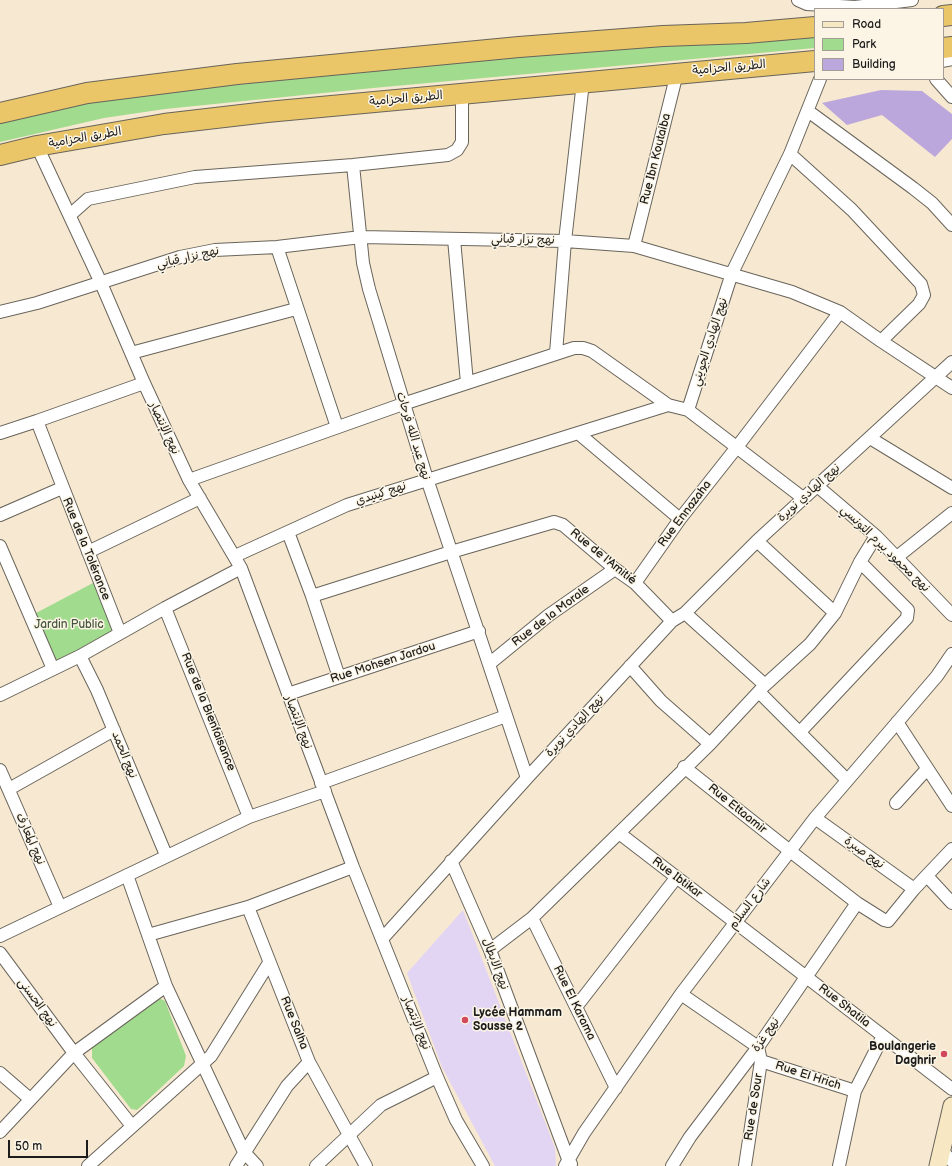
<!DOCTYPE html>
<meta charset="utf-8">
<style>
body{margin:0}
#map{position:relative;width:952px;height:1166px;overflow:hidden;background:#f7e9d1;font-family:"Balsamiq Sans",sans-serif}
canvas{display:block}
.legend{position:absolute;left:814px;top:8px;width:130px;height:72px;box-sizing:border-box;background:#fcf5e5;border:1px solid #a29e95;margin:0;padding:5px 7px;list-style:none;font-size:12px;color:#1c1c1c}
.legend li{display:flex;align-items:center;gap:8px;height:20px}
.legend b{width:20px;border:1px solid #a29e95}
.scale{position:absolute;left:8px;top:1140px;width:80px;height:18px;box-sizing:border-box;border:2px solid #1c1c1c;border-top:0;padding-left:5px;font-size:12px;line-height:14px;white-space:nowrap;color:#1c1c1c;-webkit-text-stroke:3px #fcf5e5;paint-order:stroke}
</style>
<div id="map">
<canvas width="952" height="1166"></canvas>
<ul class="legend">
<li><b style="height:5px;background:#f7e8c3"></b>Road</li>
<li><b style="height:11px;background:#a1db8e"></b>Park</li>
<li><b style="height:11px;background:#bca7dd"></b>Building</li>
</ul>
<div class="scale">50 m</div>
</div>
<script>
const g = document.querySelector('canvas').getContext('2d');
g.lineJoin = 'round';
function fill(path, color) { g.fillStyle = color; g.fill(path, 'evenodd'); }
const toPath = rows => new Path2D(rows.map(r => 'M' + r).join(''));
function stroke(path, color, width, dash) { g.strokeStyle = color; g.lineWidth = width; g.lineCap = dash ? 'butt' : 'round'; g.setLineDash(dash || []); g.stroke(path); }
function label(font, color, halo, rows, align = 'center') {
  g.font = font + ' "Balsamiq Sans","Playpen Sans Arabic",sans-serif'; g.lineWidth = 3; g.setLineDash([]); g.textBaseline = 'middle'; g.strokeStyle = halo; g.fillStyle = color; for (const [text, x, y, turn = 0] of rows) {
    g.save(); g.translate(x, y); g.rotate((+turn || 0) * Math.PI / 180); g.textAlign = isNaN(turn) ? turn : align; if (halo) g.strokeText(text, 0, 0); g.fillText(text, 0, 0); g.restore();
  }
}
const built = toPath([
 [463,910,555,1148,556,1166,495,1166,442,1067,407,973]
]);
const green = toPath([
 [815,36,815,48,373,88,165,109,104,118,0,142,0,121,45,109,163,89,555,51],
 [93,583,118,628,55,662,36,613],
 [159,998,165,1001,186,1056,184,1066,137,1110,131,1109,92,1058,92,1046]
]);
const building = toPath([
 [881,90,922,91,952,114,952,139,935,157,882,115,847,125,822,103]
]);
const minor = toPath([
 [798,0,807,4,855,7,912,0],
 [943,61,952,59],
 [936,79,952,97],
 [808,111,913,188,932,203,952,225],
 [37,146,101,283,144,383,189,480,241,568,353,867,437,1077,456,1120,483,1166],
 [790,154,852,210,921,284,924,295,919,304,881,341],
 [353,165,363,263,369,289,427,479,527,778,382,939],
 [70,215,88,199,195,177,353,165,448,155,457,150,462,142,462,94],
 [454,239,467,383],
 [634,246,677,73],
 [277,247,337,427],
 [0,312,37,303,180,257,215,250,277,247,361,237,565,241,634,246,792,292,840,312,881,341,952,388],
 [131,353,296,309],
 [556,353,565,241,583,82],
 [688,410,732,273,790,154,820,79],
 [37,421,144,383],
 [0,433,37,421,120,633],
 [578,433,680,519],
 [870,438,952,488],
 [189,480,403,404,574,348,583,348,592,351,668,405],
 [816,485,876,536,952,615],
 [0,515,62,488],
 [288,532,312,596,339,677],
 [757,541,835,613],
 [0,546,53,669],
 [88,552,200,498],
 [235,556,347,505,668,405,688,410,803,498],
 [897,557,952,513],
 [635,583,680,519,737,447,840,312],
 [312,596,451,552,554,522,563,525,615,569,635,583,672,621,685,613,757,541,952,362],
 [165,608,249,817],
 [685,613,765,685],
 [80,656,97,690,166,855],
 [489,664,549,615,615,569],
 [630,666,661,701,710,744],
 [759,692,847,780],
 [288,694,479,631],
 [0,695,80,656,165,608,241,568],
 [897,722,952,806],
 [800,732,907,618,908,610,860,562],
 [684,767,790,851,857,903,884,920,888,921,914,889,952,849],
 [0,770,60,907],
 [527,778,672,621],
 [321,783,506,716],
 [9,789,114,730],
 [896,803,927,769],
 [815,818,914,889],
 [619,833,952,1089],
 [451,861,490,950,568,1159,571,1164],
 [127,875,166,986,244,1152,257,1166],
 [927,876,952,903],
 [248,907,309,1062,366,1166],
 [532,918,616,1088],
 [148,935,248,907,353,867],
 [0,936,249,817,325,791],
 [490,950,532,918,710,744,765,685,810,644,835,613,860,562,876,536],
 [0,953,74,1053,132,1126],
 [681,994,758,1047],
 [576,1007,676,878],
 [761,1061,855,1091],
 [0,1073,30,1099],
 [0,1132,74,1053,166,986],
 [941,1150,952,1161],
 [88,1166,211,1056,269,963],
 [236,1166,287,1086,309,1062],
 [316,1166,381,1105,437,1077],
 [565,1166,584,1133,681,994,815,818,937,676,952,654],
 [672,1166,690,1137,758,1047,857,903],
 [745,1166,761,1061,758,1047],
 [839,1166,855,1091,883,1036]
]);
const secondary = toPath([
 [938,1166,952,1106]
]);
const trunk = toPath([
 [943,16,952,15],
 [943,48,952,47],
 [0,113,87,93,237,74,519,47,663,36,746,33,815,27],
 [0,155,37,146,164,124,267,112,815,61]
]);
const markers = [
 [465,1020,4,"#d1495b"],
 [944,1054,4,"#d1495b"]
];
const streetNames = [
 ["الطريق الحزامية",729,68,-5],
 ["الطريق الحزامية",406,99,-5],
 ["الطريق الحزامية",85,138,-10],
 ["Rue Ibn Koutaiba",656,159,-76],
 ["نهج نزار قباني",523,240,1],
 ["نهج نزار قباني",188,258,-13],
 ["نهج الهادي الجويني",710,342,-72],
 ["نهج الإنتصار",164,428,65],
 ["نهج عبد الله فرحات",413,436,73],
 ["نهج الهادي نويرة",809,493,-42],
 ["نهج كينيدي",381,494,-18],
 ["Rue Ennazaha",685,514,-53],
 ["Rue de la Tolérance",86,549,68],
 ["نهج محمود بيرم التونسي",885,549,44],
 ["Rue de l'Amitié",603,557,39],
 ["Rue de la Morale",551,616,-37],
 ["Rue Mohsen Jardou",383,663,-18],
 ["Rue de la Bienfaisance",208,712,68],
 ["نهج الإنتصار",298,722,69],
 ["نهج الهادي نويرة",575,726,-47],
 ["نهج الحمد",124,755,68],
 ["Rue Ettaamir",737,809,39],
 ["نهج المعارف",30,839,66],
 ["نهج صبرة",864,853,35],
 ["Rue Ibtikar",677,878,37],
 ["شارع السلام",750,904,-53],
 ["نهج الابطال",495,964,69],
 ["نهج الحسنى",37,1003,54],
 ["Rue El Karama",574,1003,64],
 ["Rue Shatila",844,1006,38],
 ["Rue Salha",294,1023,68],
 ["نهج الإنتصار",416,1023,68],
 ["نهج غزة",766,1035,-55],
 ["Rue El Hrich",808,1076,18],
 ["Rue de Sour",754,1107,-81]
];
const parkNames = [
 ["Jardin Public",69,625]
];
const poiNames = [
 ["Lycée Hammam",473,1013],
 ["Sousse 2",473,1027],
 ["Boulangerie",936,1047,"right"],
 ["Daghrir",936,1061,"right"]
];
fill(built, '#e2d4f3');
fill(green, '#a1db8e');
fill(building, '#bca7dd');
stroke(minor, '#69645b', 14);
stroke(secondary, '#69645b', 19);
stroke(trunk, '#69645b', 22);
stroke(minor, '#fff', 12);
stroke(secondary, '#f7e8c3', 17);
stroke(trunk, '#eac669', 20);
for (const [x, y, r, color] of markers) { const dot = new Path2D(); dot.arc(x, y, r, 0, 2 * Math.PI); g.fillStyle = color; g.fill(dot); stroke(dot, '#fcf5e5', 1.5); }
label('12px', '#1c1c1c', '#fcf5e5', streetNames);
label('12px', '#44553e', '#fcf5e5', parkNames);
label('bold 12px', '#1c1c1c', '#fcf5e5', poiNames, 'left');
</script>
